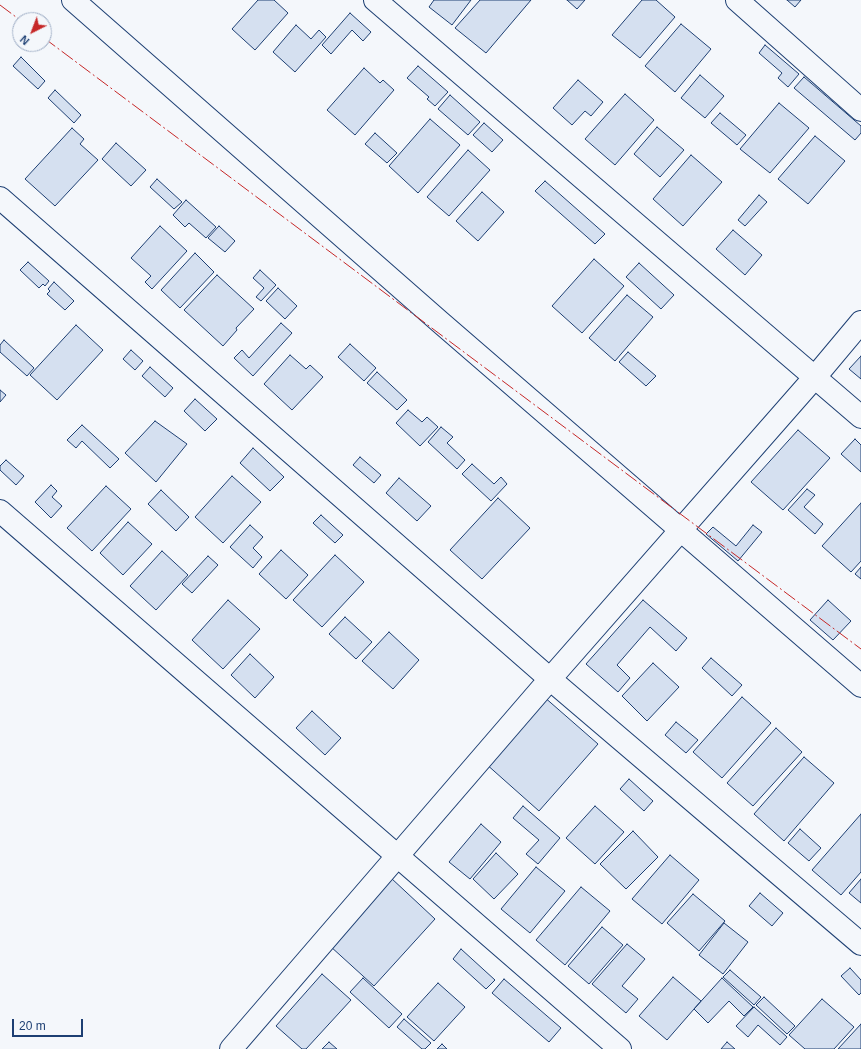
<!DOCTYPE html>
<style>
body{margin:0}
#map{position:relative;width:861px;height:1049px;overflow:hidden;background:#f4f7fb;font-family:Arial,sans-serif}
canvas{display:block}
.north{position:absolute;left:12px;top:12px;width:40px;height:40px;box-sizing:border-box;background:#f4f7fb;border:1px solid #9eadc5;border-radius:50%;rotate:222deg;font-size:11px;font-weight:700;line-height:16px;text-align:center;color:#1d3f73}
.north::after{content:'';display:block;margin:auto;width:14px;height:18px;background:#c62828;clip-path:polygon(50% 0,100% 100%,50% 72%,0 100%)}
.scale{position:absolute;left:12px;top:1019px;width:71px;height:18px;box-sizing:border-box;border:2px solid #1d3f73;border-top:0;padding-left:5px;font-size:12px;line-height:14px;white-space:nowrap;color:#1d3f73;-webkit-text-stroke:3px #f4f7fb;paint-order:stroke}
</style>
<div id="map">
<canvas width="861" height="1049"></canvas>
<div class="north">N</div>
<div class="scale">20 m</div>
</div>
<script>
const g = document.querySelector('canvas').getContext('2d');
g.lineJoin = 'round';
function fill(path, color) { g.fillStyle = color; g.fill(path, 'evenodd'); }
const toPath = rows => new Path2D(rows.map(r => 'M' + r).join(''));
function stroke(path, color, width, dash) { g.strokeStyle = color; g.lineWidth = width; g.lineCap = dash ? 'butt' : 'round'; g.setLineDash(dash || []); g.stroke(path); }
const building = toPath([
 [258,0,274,0,288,13,255,50,232,29,258,0],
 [434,0,471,0,452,25,429,7,434,0],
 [480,0,531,0,486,53,455,28,480,0],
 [567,0,585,0,577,9,567,0],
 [642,0,656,0,675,17,640,58,612,35,642,0],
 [787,0,801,0,795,7,787,0],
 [350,13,371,32,363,41,352,30,331,54,322,45,350,13],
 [681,24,711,49,675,92,645,66,681,24],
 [296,25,311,39,319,30,326,37,295,72,273,52,296,25],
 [765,45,799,74,788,87,778,78,782,73,759,53,765,45],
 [21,57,45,81,38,89,13,66,21,57],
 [418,66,448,92,435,106,427,99,429,97,407,78,418,66],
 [364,68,380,83,383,80,394,90,355,135,327,110,364,68],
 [700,75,724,96,705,118,681,98,700,75],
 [804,77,861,126,861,133,855,140,794,88,804,77],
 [578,80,603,102,591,116,585,111,572,125,553,108,578,80],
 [55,90,81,115,74,123,48,98,55,90],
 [625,94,654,120,615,165,585,139,625,94],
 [450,95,480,122,468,135,438,109,450,95],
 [779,103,809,128,770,173,740,149,779,103],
 [720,113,746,135,737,145,711,123,720,113],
 [430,119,460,145,418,193,389,166,430,119],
 [484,123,503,140,492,152,473,135,484,123],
 [657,127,684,150,660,177,634,154,657,127],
 [72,128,84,139,80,144,98,160,55,206,25,179,72,128],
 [375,133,397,153,387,163,365,144,375,133],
 [815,136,845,161,808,204,778,179,815,136],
 [116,143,146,170,131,186,102,159,116,143],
 [468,150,490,170,449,216,427,197,468,150],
 [691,155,722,182,683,226,653,199,691,155],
 [157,179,182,202,174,209,150,187,157,179],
 [545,181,605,234,595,244,535,191,545,181],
 [482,192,504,212,478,241,456,221,482,192],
 [759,195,767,202,745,226,738,220,759,195],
 [186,200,216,227,206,238,189,223,185,227,173,215,186,200],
 [160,226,187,251,152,289,145,282,151,276,131,258,160,226],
 [219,226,235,241,225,252,208,238,219,226],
 [733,230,762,255,745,275,716,249,733,230],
 [195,253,214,272,180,308,161,290,195,253],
 [594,259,624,286,582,333,552,306,594,259],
 [28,262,49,281,45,286,43,284,39,288,20,270,28,262],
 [639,263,674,295,661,309,626,277,639,263],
 [260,270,276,285,261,301,256,297,264,288,253,278,260,270],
 [217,275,254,309,236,328,237,330,223,346,184,310,217,275],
 [54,282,74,301,65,310,47,294,50,291,48,289,54,282],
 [278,288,297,306,285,319,266,301,278,288],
 [627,295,653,317,615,361,589,338,627,295],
 [281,323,292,333,253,376,234,358,242,350,249,358,281,323],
 [76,325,103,350,57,400,30,375,76,325],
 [4,340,34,368,27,376,0,352,0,345,4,340],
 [350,344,376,368,364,381,338,357,350,344],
 [131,350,143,361,135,370,123,359,131,350],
 [628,352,656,376,646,386,619,362,628,352],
 [290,355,306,369,310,365,323,377,292,410,264,384,290,355],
 [861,356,861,379,849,369,861,356],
 [150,367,173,388,165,397,142,376,150,367],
 [377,372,407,400,397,410,367,383,377,372],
 [0,390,6,395,0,402,0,390],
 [195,399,217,419,205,431,184,411,195,399],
 [408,410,422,422,427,417,438,427,420,446,396,423,408,410],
 [155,421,187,444,156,482,125,453,155,421],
 [82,425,119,459,110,468,82,441,76,448,67,440,82,425],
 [441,427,453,437,447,443,465,460,457,469,428,442,441,427],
 [798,430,830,458,783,510,751,482,798,430],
 [855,439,861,445,861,472,841,454,855,439],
 [253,448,284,477,270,491,240,463,253,448],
 [360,457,381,475,374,483,353,465,360,457],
 [6,460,24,476,16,485,0,470,0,466,6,460],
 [472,464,494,484,501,477,507,484,491,501,462,474,472,464],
 [232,476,261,502,223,543,195,517,232,476],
 [399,478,431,506,417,521,386,493,399,478],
 [51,485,57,491,52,497,62,506,51,518,35,502,51,485],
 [106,486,131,509,92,551,67,528,106,486],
 [807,489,815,495,804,507,823,524,815,534,788,510,807,489],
 [161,490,189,517,176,531,148,504,161,490],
 [498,498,530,528,482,579,450,550,498,498],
 [861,503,861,561,851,572,822,546,861,503],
 [321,515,343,535,335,543,313,523,321,515],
 [128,522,152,544,123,575,100,553,128,522],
 [250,525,263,537,253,548,262,557,253,568,230,547,250,525],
 [753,525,762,532,738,561,706,534,713,527,736,546,753,525],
 [281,550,308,575,286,599,259,574,281,550],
 [162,551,188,575,156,610,130,586,162,551],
 [335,555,364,582,322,627,293,600,335,555],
 [208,556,218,565,192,593,182,584,208,556],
 [861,567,861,579,855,574,861,567],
 [228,600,260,629,223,669,192,640,228,600],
 [643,600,687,638,676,651,650,627,617,665,630,678,618,692,586,664,643,600],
 [828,600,851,621,833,640,810,620,828,600],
 [345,617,372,642,356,659,329,634,345,617],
 [389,632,419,660,393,689,362,661,389,632],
 [250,654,274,677,255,698,231,675,250,654],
 [711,658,742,685,732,696,702,668,711,658],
 [653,663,679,687,647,721,622,696,653,663],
 [543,696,598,744,539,811,485,763,543,696],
 [742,697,771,723,722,778,693,752,742,697],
 [312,711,341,738,325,755,296,728,312,711],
 [676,722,698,740,686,753,665,735,676,722],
 [776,728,802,752,753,806,727,783,776,728],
 [804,757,834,783,784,841,754,814,804,757],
 [629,779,653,801,644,811,620,789,629,779],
 [523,806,560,838,538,864,526,854,539,840,513,818,523,806],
 [595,806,624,832,595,864,566,838,595,806],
 [861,814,861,872,841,895,812,870,861,814],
 [481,824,501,842,470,879,449,862,481,824],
 [800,829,821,848,809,861,788,843,800,829],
 [633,831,658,857,626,889,600,864,633,831],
 [496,853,518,874,494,899,473,879,496,853],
 [670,855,699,880,662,924,632,899,670,855],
 [536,867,565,891,530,933,501,909,536,867],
 [391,878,435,919,374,986,330,946,391,878],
 [861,879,861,903,849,893,861,879],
 [581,887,610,911,565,965,536,940,581,887],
 [760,893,783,913,772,926,749,906,760,893],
 [693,894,725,921,699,951,667,923,693,894],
 [724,923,748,942,723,974,699,955,724,923],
 [602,927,623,945,589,984,568,966,602,927],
 [627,944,645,959,622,986,638,999,626,1013,592,984,627,944],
 [461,949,495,980,486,989,453,959,461,949],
 [850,968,861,980,861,993,859,995,841,976,850,968],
 [730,970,761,997,754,1005,723,977,730,970],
 [322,974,351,1000,306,1049,302,1049,276,1026,322,974],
 [673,977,701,1001,667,1040,639,1016,673,977],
 [363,978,402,1014,389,1028,350,992,363,978],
 [722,978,753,1007,744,1016,729,1001,708,1023,694,1009,722,978],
 [504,979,561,1028,549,1042,492,993,504,979],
 [438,983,465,1007,434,1041,407,1017,438,983],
 [764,997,795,1026,787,1034,756,1005,764,997],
 [822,999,854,1027,834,1049,805,1049,789,1035,822,999],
 [754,1007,787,1037,780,1045,758,1025,748,1037,736,1026,754,1007],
 [404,1019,431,1043,425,1049,422,1049,397,1027,404,1019],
 [861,1024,861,1049,838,1049,861,1024],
 [329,1042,337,1049,322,1049,329,1042],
 [727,1042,735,1049,721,1049,727,1042],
 [442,1044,447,1049,437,1049,442,1044]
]);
const minor = toPath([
 [73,0,440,322,861,686],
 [375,0,861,417],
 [737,0,861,110],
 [0,198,550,679,861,944],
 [0,511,620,1049],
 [231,1049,550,679,815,377,861,322]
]);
const power = toPath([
 [0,5,20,20],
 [44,38,861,649]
]);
fill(building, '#d5e0f0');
stroke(building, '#1d3f73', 1);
stroke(minor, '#1d3f73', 24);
stroke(minor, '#f4f7fb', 22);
stroke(power, '#c62828', 1, [14, 3, 2, 3]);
</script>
